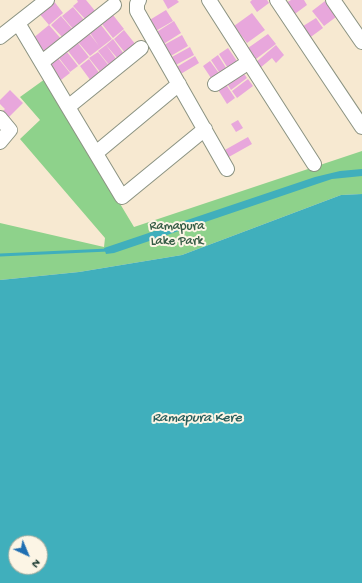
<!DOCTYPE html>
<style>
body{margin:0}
#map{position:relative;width:362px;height:583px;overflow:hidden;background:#f7e9d1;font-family:"Gochi Hand",sans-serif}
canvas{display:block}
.north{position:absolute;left:8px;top:535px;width:40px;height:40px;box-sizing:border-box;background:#fcf5e5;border:1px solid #a4ab9e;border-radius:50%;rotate:136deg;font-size:11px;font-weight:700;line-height:16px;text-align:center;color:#1f3d34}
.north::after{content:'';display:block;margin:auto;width:14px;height:18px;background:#1f6fb2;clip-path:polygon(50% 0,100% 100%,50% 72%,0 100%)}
</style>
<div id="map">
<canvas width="362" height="583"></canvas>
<div class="north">N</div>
</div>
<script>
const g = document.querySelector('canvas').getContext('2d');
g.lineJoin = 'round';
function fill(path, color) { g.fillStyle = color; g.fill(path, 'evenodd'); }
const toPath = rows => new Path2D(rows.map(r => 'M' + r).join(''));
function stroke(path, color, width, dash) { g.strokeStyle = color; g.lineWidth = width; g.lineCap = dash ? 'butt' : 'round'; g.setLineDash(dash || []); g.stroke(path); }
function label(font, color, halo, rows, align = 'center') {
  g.font = font + ' "Gochi Hand",sans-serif'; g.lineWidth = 4; g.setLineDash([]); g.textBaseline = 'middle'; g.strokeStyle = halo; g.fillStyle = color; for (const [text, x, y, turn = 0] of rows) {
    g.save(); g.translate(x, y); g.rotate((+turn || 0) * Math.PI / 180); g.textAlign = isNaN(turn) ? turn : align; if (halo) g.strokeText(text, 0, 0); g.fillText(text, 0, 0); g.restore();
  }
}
const green = toPath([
 [45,79,134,227,362,151,362,194,341,195,182,255,79,272,0,280,0,223,104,247,105,238,20,139,40,120,20,97]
]);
const water = toPath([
 [362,169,362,176,332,179,317,184,114,253,106,254,104,248,315,177,340,171],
 [362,194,362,583,0,583,0,280,79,272,182,255,341,195],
 [16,543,40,543,40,567,16,567]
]);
const stream = toPath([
 [0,255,108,250]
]);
const building = toPath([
 [53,0,63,13,49,25,38,12],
 [77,0,86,0,96,12,86,20,73,6,78,2],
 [163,0,177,0,179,2,168,9],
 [252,0,267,0,269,3,257,12,250,2],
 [291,0,304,0,307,5,292,16,284,4],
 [325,1,336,17,324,26,312,11],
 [73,7,85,21,74,30,62,16],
 [166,10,173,21,154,32,148,21],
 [252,13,265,30,247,43,234,26],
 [113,15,124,29,113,38,102,24],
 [61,16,74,31,64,39,51,25],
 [316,18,323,28,308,39,300,28],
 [174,21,181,33,162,45,155,33],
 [49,25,62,40,45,54,32,39],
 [101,25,112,39,90,56,78,42,89,33,99,46,90,33],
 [124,30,136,45,126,54,114,39],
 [268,34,276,44,256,59,248,48],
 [182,35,188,46,169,57,162,46],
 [113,39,124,54,118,59,106,45],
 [78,43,89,57,79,65,68,51],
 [106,45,117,60,110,66,98,51],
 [276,45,284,55,276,63,272,58,260,68,255,63],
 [190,47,194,55,174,66,170,58],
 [228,48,239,64,229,70,219,54],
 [67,52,78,66,70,72,59,58],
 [98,52,110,67,101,73,89,58],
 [218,55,228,71,221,75,211,60],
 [195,56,199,63,179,75,175,68],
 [58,58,70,73,61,80,50,65],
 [89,59,100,74,91,81,80,66],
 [210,61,221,76,213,81,203,66],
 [242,71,247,78,231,90,226,82],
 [248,79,253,86,237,98,232,91],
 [225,83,235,98,227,104,217,88],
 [10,90,23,103,7,119,1,113,5,109,0,104,0,100],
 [238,120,243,128,236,132,231,124],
 [248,137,252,144,227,158,223,151]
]);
const minor = toPath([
 [139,0,137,4,137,11,227,169],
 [209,0,314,164],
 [277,0,362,127],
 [333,0,362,42],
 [18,23,68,107,141,48],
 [0,37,47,0],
 [42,62,114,5],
 [215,84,249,62],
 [68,107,122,197,205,129],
 [0,118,10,130,0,142],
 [96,153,179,84]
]);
const parkNames = [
 ["Ramapura",177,227],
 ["Lake Park",177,242]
];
const waterNames = [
 ["Ramapura Kere",197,419]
];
fill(green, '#8ed28b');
fill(water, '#40afbc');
stroke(stream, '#40afbc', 3);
fill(building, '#e8a7dc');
stroke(minor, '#8b9382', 16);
stroke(minor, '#fff', 14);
label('13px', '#355b45', '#fcf5e5', parkNames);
label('italic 14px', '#295f5d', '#fcf5e5', waterNames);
</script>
